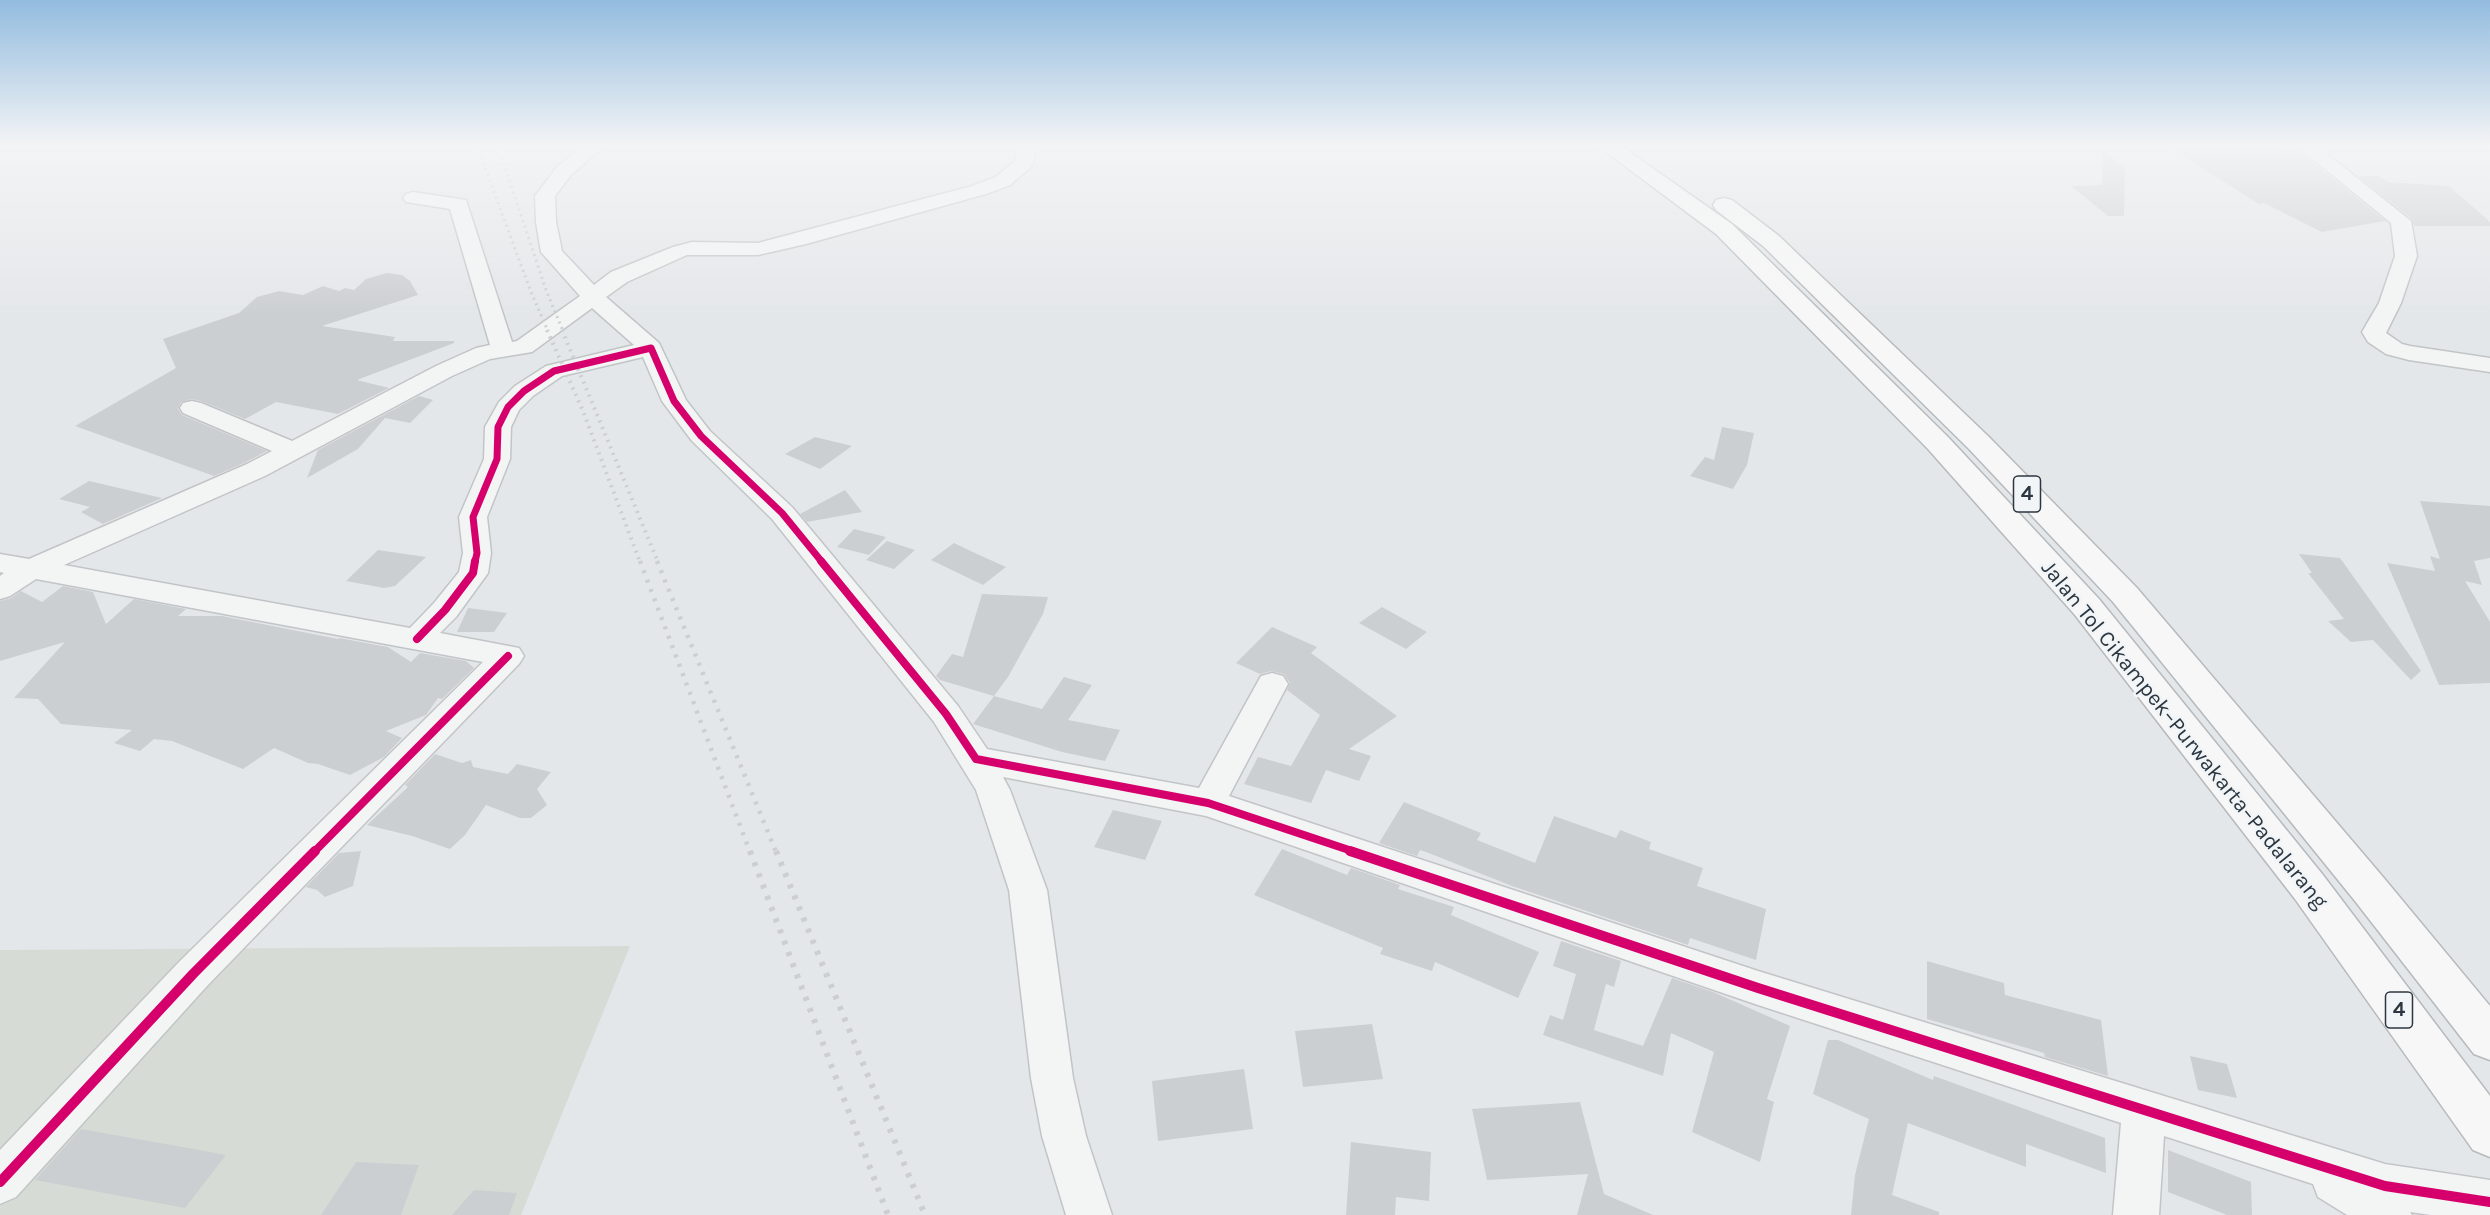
<!DOCTYPE html>
<meta charset="utf-8">
<style>
body{margin:0}
canvas{display:block;background:#e4e7e9}
</style>
<canvas width="2490" height="1215"></canvas>
<script>
const g = document.querySelector('canvas').getContext('2d');
g.lineJoin = 'round';
function fill(path, color) { g.fillStyle = color; g.fill(path, 'evenodd'); }
const toPath = rows => new Path2D(rows.map(r => 'M' + r).join(''));
function stroke(path, color, width, dash) { g.strokeStyle = color; g.lineWidth = width; g.lineCap = dash ? 'butt' : 'round'; g.setLineDash(dash || []); g.stroke(path); }
function label(font, color, halo, rows, align = 'center') {
  g.font = font + ' Karla,sans-serif'; g.lineWidth = 5; g.setLineDash([]); g.textBaseline = 'middle'; g.strokeStyle = halo; g.fillStyle = color; for (const [text, x, y, turn = 0] of rows) {
    g.save(); g.translate(x, y); g.rotate((+turn || 0) * Math.PI / 180); g.textAlign = isNaN(turn) ? turn : align; if (halo) g.strokeText(text, 0, 0); g.fillText(text, 0, 0); g.restore();
  }
}
const green = toPath([
 [630,946,521,1215,0,1215,0,950]
]);
const building = toPath([
 [2167,146,2273,146,2280,150,2297,149,2385,221,2322,232,2264,203,2259,204],
 [2103,151,2125,168,2124,216,2108,216,2071,186,2102,185],
 [2358,176,2379,176,2388,182,2449,186,2490,222,2490,226,2414,226,2412,219],
 [387,273,402,275,410,281,418,295,322,326,395,337,393,341,454,341,454,343,357,380,389,388,338,414,276,402,245,419,201,401,192,399,181,402,178,409,182,415,267,451,246,462,214,476,75,426,176,368,163,339,239,313,257,297,279,291,303,295,323,286,339,291,345,288,354,290,366,279],
 [419,396,433,400,410,423,385,418,358,449,307,478,318,450],
 [1722,427,1754,433,1747,465,1733,489,1690,476,1705,457,1714,460],
 [815,437,852,446,820,469,785,454],
 [89,481,162,498,103,524,81,512,90,507,59,499],
 [845,490,862,512,807,522,800,514],
 [2420,501,2490,506,2490,558,2474,561,2482,585,2465,581,2490,622,2490,683,2439,685,2387,563,2435,571,2430,556,2440,559],
 [854,529,886,537,869,555,837,547],
 [887,541,915,550,894,569,866,560],
 [954,543,977,554,1006,567,983,585,931,560],
 [378,550,426,557,395,586,384,588,346,581],
 [2299,554,2340,558,2421,671,2411,680,2373,640,2351,642,2328,621,2344,619,2308,573,2312,573],
 [63,586,93,592,106,624,134,599,186,609,178,616,222,616,338,639,339,638,388,647,411,662,420,653,466,661,474,668,442,699,438,698,426,715,386,731,402,738,384,757,350,775,318,764,308,763,274,748,243,769,172,741,154,739,140,751,114,743,132,730,61,724,38,699,14,698,65,642,0,661,0,601,11,598,21,591,42,602],
 [982,594,1048,597,1043,614,1008,677,994,696,940,680,936,676,952,654,963,657],
 [1382,607,1427,632,1406,649,1359,623],
 [468,608,507,613,494,632,457,632],
 [1272,627,1317,647,1311,653,1397,716,1349,749,1371,756,1359,781,1326,770,1311,803,1244,784,1258,757,1291,766,1320,715,1287,690,1290,683,1284,674,1271,671,1260,674,1236,663],
 [1064,677,1092,685,1068,720,1120,730,1105,761,1062,752,973,724,994,696,1042,709],
 [435,754,462,763,471,760,473,767,508,774,517,764,551,772,537,789,547,805,531,818,520,818,486,805,465,835,450,849,412,836,367,825,408,787,405,785],
 [1404,802,1481,833,1477,840,1535,863,1554,816,1616,838,1620,830,1651,842,1649,849,1703,868,1697,886,1766,909,1756,960,1690,938,1688,945,1512,886,1426,852,1420,850,1417,856,1379,843],
 [1113,810,1162,821,1145,860,1094,847],
 [1282,849,1347,875,1351,868,1400,885,1398,889,1454,907,1451,915,1539,952,1518,998,1435,962,1432,971,1380,954,1383,948,1254,895],
 [361,851,353,886,325,897,317,890,306,887,339,853],
 [1561,941,1621,961,1614,987,1606,984,1594,1030,1643,1046,1672,978,1713,992,1790,1026,1767,1099,1774,1102,1760,1162,1692,1132,1714,1052,1671,1033,1663,1076,1543,1035,1550,1015,1563,1020,1576,974,1553,966],
 [1927,961,2004,983,2005,995,2101,1020,2108,1076,2045,1057,2044,1053,1927,1019],
 [1372,1024,1383,1079,1303,1087,1295,1031],
 [1828,1040,1838,1040,1933,1080,1934,1076,2105,1138,2106,1173,2026,1144,2026,1167,1908,1123,1892,1195,1939,1212,1939,1215,1851,1215,1855,1175,1869,1119,1813,1094],
 [2190,1056,2227,1064,2237,1098,2198,1090],
 [1244,1069,1253,1129,1158,1141,1152,1081],
 [1580,1102,1604,1194,1653,1215,1577,1215,1588,1174,1487,1180,1472,1109],
 [81,1129,194,1149,226,1155,185,1208,35,1180],
 [1351,1142,1431,1152,1429,1201,1396,1197,1395,1215,1346,1215],
 [2168,1150,2251,1182,2252,1215,2227,1215,2168,1192],
 [356,1162,419,1165,401,1215,321,1215],
 [474,1190,517,1193,509,1215,452,1215]
]);
const minor = toPath([
 [584,146,604,146,571,175,555,196,556,222,562,251,594,285,611,272,673,247,692,242,758,243,972,186,996,177,1015,161,1017,146,1035,146,1033,163,1031,167,1010,185,986,194,806,244,758,255,687,255,627,282,606,297,659,343,686,400,710,431,792,507,958,706,987,749,1199,788,1261,676,1272,673,1283,676,1288,684,1229,796,1758,971,2385,1164,2490,1180,2490,1215,2431,1215,2410,1212,2412,1215,2347,1215,2318,1197,2313,1184,2164,1136,2159,1215,2113,1215,2121,1123,1758,1005,1206,816,1003,777,1010,790,1047,890,1073,1078,1086,1136,1112,1215,1066,1215,1042,1136,1031,1078,1009,890,976,790,934,722,772,519,692,441,662,401,643,357,562,376,533,396,519,410,511,427,510,459,487,517,491,553,488,573,456,617,440,633,519,648,524,656,519,664,207,986,16,1197,0,1204,0,1150,179,962,483,662,36,579,10,596,0,599,0,576,4,573,0,572,0,554,29,559,247,464,272,451,183,413,180,408,183,403,192,401,201,403,292,441,436,366,476,348,490,345,450,209,406,202,403,198,406,194,413,192,466,200,512,342,517,341,580,296,541,252,536,222,535,196,557,167,584,146],
 [592,308,634,345,546,366,515,386,499,402,485,427,484,459,459,517,463,553,459,572,434,603,410,628,64,565,265,476,452,376,490,359,532,352,592,308],
 [2297,146,2317,146,2411,221,2417,256,2401,303,2386,333,2402,344,2410,346,2490,358,2490,372,2409,360,2386,354,2368,342,2362,332,2379,303,2395,256,2391,223,2297,146]
]);
const motorway = toPath([
 [1598,146,1621,146,1732,224,1948,437,2099,599,2323,875,2490,1096,2490,1157,2473,1150,2295,899,2075,615,1928,449,1716,234,1598,146],
 [1724,198,1732,200,1779,236,1989,437,2137,588,2383,877,2490,1006,2490,1060,2474,1054,2355,901,2113,602,1969,449,1763,246,1716,210,1713,205,1716,200,1724,198]
]);
const railFar3 = toPath([
 [477,146,531,292,548,331],
 [498,146,546,290,563,331]
]);
const railFar2 = toPath([
 [547,330,583,411,640,562],
 [562,330,658,562]
]);
const railFar1 = toPath([
 [640,561,750,852],
 [657,561,776,852]
]);
const rail = toPath([
 [750,851,888,1215],
 [776,851,925,1215]
]);
const cyclewayFar2 = toPath([
 [475,562,477,553,473,517,497,459,498,427,508,407,524,391,554,371,651,348,674,401,701,436,782,513,822,562]
]);
const cyclewayFar1 = toPath([
 [821,561,946,714,976,759,1208,803,1355,852],
 [417,639,445,610,473,573,475,561],
 [314,852,508,656]
]);
const cycleway = toPath([
 [1350,851,1758,988,2385,1186,2490,1202],
 [0,1182,193,974,315,851]
]);
const shields = [
 [2027,494,27],
 [2399,1010,27]
];
const shieldNames = [
 ["4",2027,494],
 ["4",2399,1010]
];
const streetNames = [
 ["Jalan Tol Cikampek–Purwakarta–Padalarang",2184,735,51]
];
fill(green, '#d6dcd5');
fill(building, '#cccfd1');
stroke(minor, '#c2c5c7', 3);
stroke(motorway, '#b7babd', 3);
fill(minor, '#f3f5f5');
fill(motorway, '#f7f7f7');
stroke(railFar3, '#ccced0', 3, [2, 4]);
stroke(railFar2, '#ccced0', 4, [2, 5]);
stroke(railFar1, '#ccced0', 4.5, [3, 7]);
stroke(rail, '#ccced0', 6, [4, 8]);
stroke(cyclewayFar2, '#d6006c', 7);
stroke(cyclewayFar1, '#d6006c', 8);
stroke(cycleway, '#d6006c', 10);
const sky = g.createLinearGradient(0, 0, 0, 316);
sky.addColorStop(0, '#93bcdf');
sky.addColorStop(0.46, '#f3f4f5');
sky.addColorStop(1, '#f3f4f500');
g.fillStyle = sky;
g.fillRect(0, 0, 2490, 316);
for (const [x, y, w] of shields) { const box = new Path2D(); box.roundRect(x - w / 2, y - 18, w, 36, 4.5); g.fillStyle = '#f2f5f7'; g.fill(box); stroke(box, '#2c3741', 1.5); }
label('bold 21px', '#2c3741', null, shieldNames);
label('22px', '#2c3741', '#f2f5f7', streetNames);
</script>
